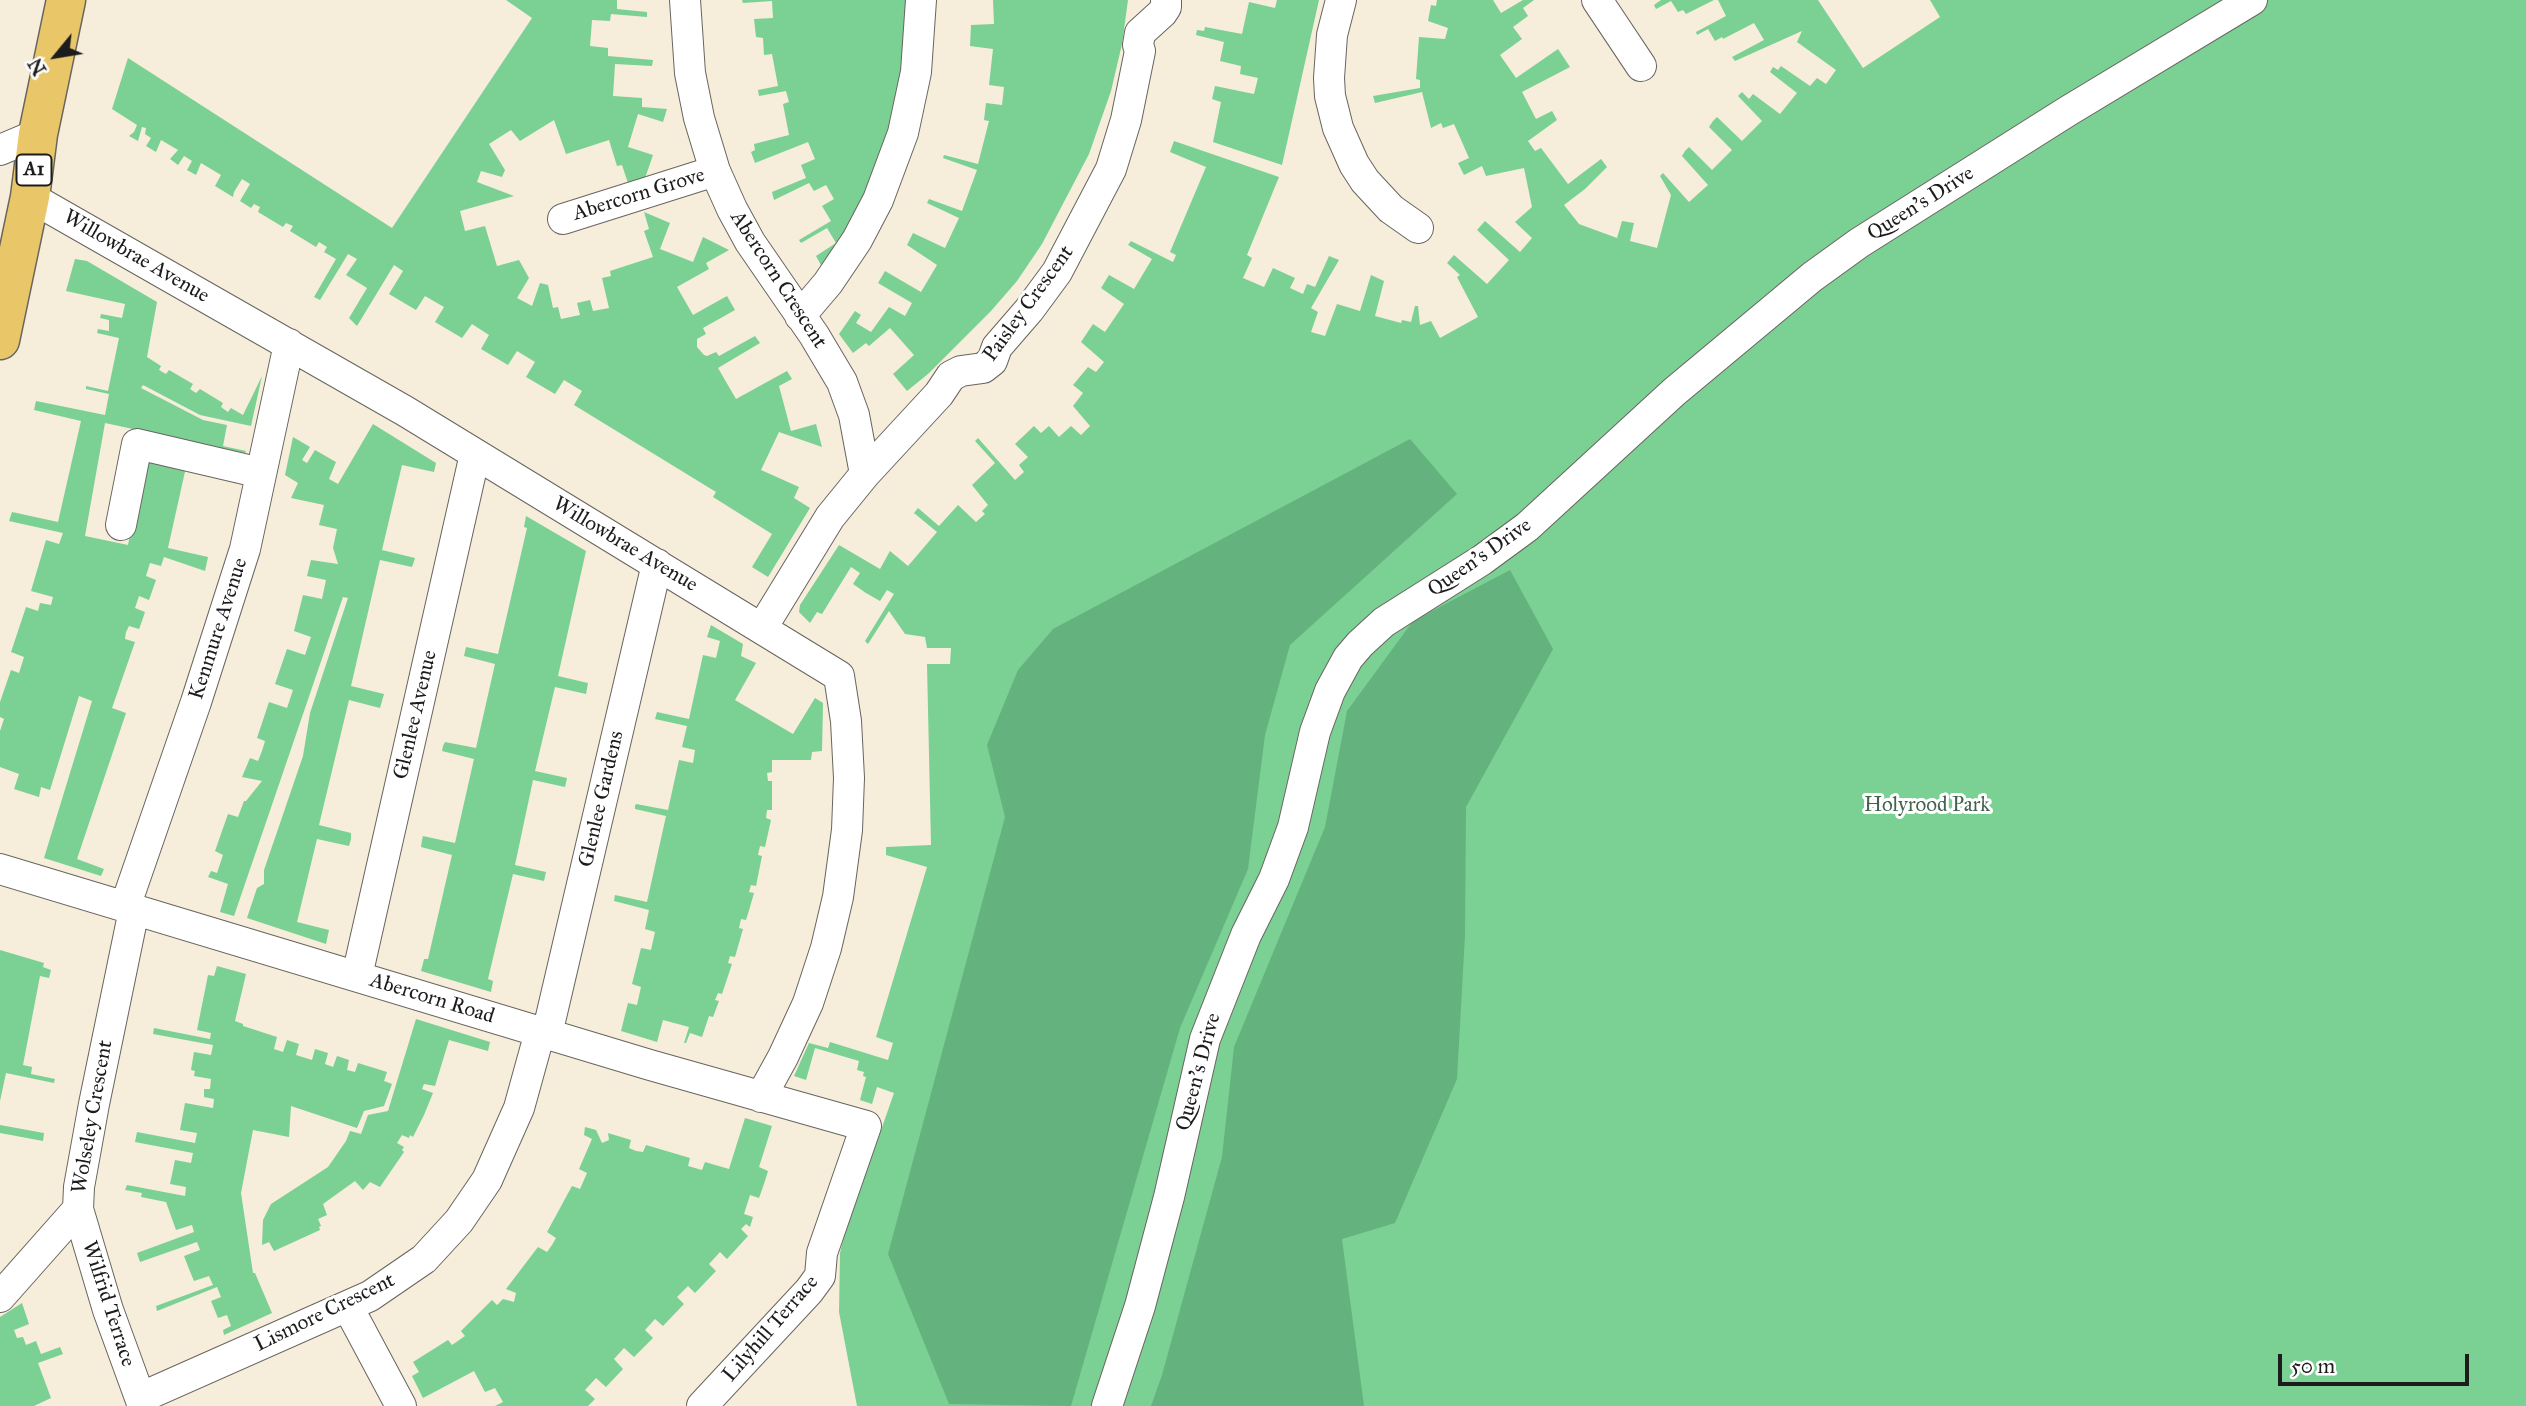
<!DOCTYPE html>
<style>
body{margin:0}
#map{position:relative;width:2526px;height:1406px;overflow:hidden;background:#f6eddb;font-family:"IM FELL Great Primer",serif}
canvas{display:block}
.north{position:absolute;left:21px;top:21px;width:70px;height:70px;-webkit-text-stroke:5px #fff;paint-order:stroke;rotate:240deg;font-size:19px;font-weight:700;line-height:28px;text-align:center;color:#1c1c1c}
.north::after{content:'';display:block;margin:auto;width:24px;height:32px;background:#1c1c1c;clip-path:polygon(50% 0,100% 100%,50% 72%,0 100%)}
.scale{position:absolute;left:2278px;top:1354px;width:191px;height:32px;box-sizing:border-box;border:4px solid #1c1c1c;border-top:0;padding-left:9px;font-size:21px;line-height:24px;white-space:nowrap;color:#1c1c1c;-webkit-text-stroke:5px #fff;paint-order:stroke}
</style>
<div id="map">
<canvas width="2526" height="1406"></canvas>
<div class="north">N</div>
<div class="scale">50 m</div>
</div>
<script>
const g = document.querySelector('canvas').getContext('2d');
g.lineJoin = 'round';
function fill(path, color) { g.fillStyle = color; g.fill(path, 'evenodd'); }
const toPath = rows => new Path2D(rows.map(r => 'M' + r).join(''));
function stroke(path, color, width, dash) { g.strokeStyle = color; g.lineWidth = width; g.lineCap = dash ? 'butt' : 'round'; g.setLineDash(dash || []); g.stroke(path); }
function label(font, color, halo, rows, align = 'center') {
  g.font = font + ' "IM FELL Great Primer",serif'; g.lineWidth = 6; g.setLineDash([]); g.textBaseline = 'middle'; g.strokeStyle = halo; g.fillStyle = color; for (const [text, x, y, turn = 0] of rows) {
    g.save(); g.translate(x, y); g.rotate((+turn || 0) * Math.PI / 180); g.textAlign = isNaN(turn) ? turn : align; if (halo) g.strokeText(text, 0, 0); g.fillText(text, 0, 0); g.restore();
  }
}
const green = toPath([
 [506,0,617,0,617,9,647,12,647,17,611,14,610,21,592,20,590,46,608,48,608,56,653,60,652,66,615,64,613,96,642,98,642,107,667,109,663,122,638,114,628,147,653,155,644,181,629,186,622,165,617,166,609,140,566,154,554,120,520,141,511,130,489,144,505,170,502,177,481,171,477,182,514,196,460,211,465,231,485,226,497,266,519,260,529,278,517,298,532,306,540,283,548,285,553,308,558,307,561,319,580,315,577,303,590,300,593,311,609,308,602,278,611,276,610,271,653,257,644,231,649,229,644,212,670,223,660,249,693,262,703,237,729,250,706,263,709,269,677,287,693,315,727,296,735,310,703,328,706,334,697,339,697,347,704,355,707,356,716,352,719,356,755,336,760,343,718,368,736,399,787,371,792,379,779,386,791,431,816,424,822,447,779,432,761,470,799,487,794,498,810,508,768,577,752,567,772,534,713,497,716,492,574,405,582,391,564,380,555,394,526,377,535,362,517,351,508,365,481,349,489,335,472,324,462,338,435,322,444,307,425,296,416,310,389,294,403,271,394,265,357,326,349,318,367,288,346,275,357,259,348,254,320,300,314,297,336,259,324,252,327,247,319,242,316,247,290,231,293,226,286,223,283,227,258,212,260,207,254,204,251,208,240,201,250,184,242,179,234,192,233,197,215,186,221,175,201,163,196,175,187,170,192,161,184,156,178,165,170,159,178,150,161,140,156,152,146,146,151,138,145,134,146,128,142,127,138,141,129,136,134,132,137,125,112,109,128,58,392,228,532,18],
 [742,0,906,0,906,34,902,66,895,108,885,146,862,205,823,269,816,256,836,243,827,228,801,243,799,240,831,221,822,206,834,199,826,185,814,191,809,183,774,200,772,192,806,178,801,165,815,159,808,142,755,163,751,152,755,150,754,144,789,135,783,104,789,102,786,91,759,96,758,90,778,86,772,54,764,55,763,38,756,37,754,19,773,18,772,1,743,3],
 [993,0,1128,0,1122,44,1111,91,1089,154,1042,244,1017,281,991,311,928,374,907,391,893,374,914,355,890,328,869,346,866,343,853,353,839,334,855,311,861,315,856,323,871,332,889,307,905,316,912,303,878,283,885,271,921,292,937,265,907,245,913,233,945,248,959,218,927,203,929,199,962,211,977,170,943,158,944,155,978,164,989,121,984,120,986,103,1002,105,1004,87,989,85,993,49,970,46,971,25,994,24],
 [1277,0,1319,0,1282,165,1213,142,1221,102,1212,99,1215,86,1254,94,1258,78,1240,74,1241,66,1220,61,1224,42,1196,35,1197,30,1204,31,1205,27,1242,34,1249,2,1275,8],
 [1437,0,1493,0,1501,13,1523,0,1534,0,1523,8,1528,16,1513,27,1522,39,1500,55,1516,78,1558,49,1570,67,1522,92,1536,119,1552,111,1557,120,1528,141,1535,151,1541,148,1568,184,1601,159,1607,167,1585,189,1564,205,1579,224,1617,238,1622,221,1634,223,1630,241,1657,248,1671,195,1660,176,1663,173,1689,202,1708,185,1682,156,1685,151,1689,147,1712,170,1732,150,1709,127,1713,121,1717,117,1742,141,1762,121,1738,96,1742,92,1749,99,1753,94,1780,114,1797,93,1770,72,1773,67,1778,70,1781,66,1810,86,1817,78,1826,84,1836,70,1797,42,1802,31,1735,61,1732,57,1764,40,1754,23,1723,39,1722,37,1715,41,1708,29,1697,35,1696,32,1726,16,1718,0,1818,0,1863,68,1940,17,1930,0,2526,0,2526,1406,857,1406,839,1312,840,1253,844,1236,894,1093,877,1087,872,1104,860,1100,866,1077,863,1076,864,1072,857,1070,859,1061,815,1048,806,1080,794,1076,809,1043,828,1048,830,1042,888,1060,893,1043,876,1037,927,867,886,855,886,847,931,845,927,664,950,664,951,648,927,648,925,637,905,634,889,611,868,644,865,641,894,594,887,590,880,601,866,593,853,584,860,573,851,567,822,614,817,612,810,623,799,612,800,605,839,545,880,569,890,551,908,566,937,532,914,513,918,508,939,526,958,505,976,522,985,514,982,511,988,505,972,485,995,463,975,441,978,438,1015,480,1024,472,1019,465,1028,457,1015,444,1034,426,1041,433,1049,426,1059,437,1071,426,1081,435,1090,426,1073,406,1083,393,1073,385,1088,367,1096,372,1104,362,1081,342,1093,324,1105,332,1124,304,1101,288,1109,275,1134,289,1152,259,1128,245,1131,241,1173,262,1176,255,1170,252,1206,167,1170,152,1174,141,1279,177,1247,255,1252,258,1243,278,1264,287,1273,268,1295,278,1290,288,1303,294,1307,284,1315,287,1329,256,1339,260,1311,308,1318,312,1311,332,1325,336,1337,304,1360,311,1371,275,1384,281,1375,316,1401,323,1402,320,1411,322,1415,306,1418,306,1420,325,1431,321,1440,338,1478,317,1457,277,1460,275,1447,263,1454,255,1487,284,1509,260,1477,230,1485,221,1520,252,1532,238,1515,222,1532,207,1524,168,1486,176,1482,166,1464,175,1458,163,1469,158,1454,124,1443,128,1441,123,1431,128,1422,92,1375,103,1373,96,1420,88,1420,80,1416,79,1419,37,1445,39,1448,28,1428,21,1431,5,1436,6],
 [1661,0,1714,0,1686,14,1683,10,1678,12,1671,1,1656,9,1654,5],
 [75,259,87,261,157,302,147,357,161,366,159,370,166,374,169,370,193,384,190,389,196,393,200,389,223,403,221,407,228,412,231,408,243,415,262,376,251,426,200,415,143,385,141,388,203,420,227,425,223,446,246,451,245,453,105,423,85,536,128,545,145,454,186,467,168,548,208,557,205,571,164,557,161,566,150,563,146,576,156,580,149,600,139,596,135,608,145,612,142,621,139,629,129,626,126,632,125,639,135,642,112,708,126,713,77,859,104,869,101,876,44,858,92,701,79,696,50,790,41,787,39,797,14,789,19,774,0,767,0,731,4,719,0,717,0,702,11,670,19,673,24,657,11,652,26,607,38,611,40,603,51,605,53,597,31,591,46,540,59,544,63,533,9,521,12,512,58,522,81,421,34,410,36,401,105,415,109,394,86,389,86,386,108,391,119,338,97,333,98,329,109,331,109,320,100,318,101,314,122,318,125,304,66,291],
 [373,424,436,463,434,472,402,465,382,550,415,558,412,567,380,560,351,686,384,694,380,708,349,700,319,825,351,833,351,839,349,846,317,839,297,922,329,930,326,944,247,918,257,888,264,884,264,870,303,756,310,713,348,598,343,597,234,916,220,912,228,884,208,877,211,871,217,873,223,855,215,851,228,814,238,817,244,801,246,801,262,781,242,777,250,758,258,761,262,751,265,741,257,738,269,702,287,708,293,690,275,684,287,649,305,655,311,637,294,631,303,595,322,599,326,580,307,576,311,560,338,564,333,548,337,529,319,525,324,505,291,498,298,483,285,475,293,437,310,447,302,460,307,463,315,450,336,462,329,479,338,484],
 [526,516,586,551,558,676,588,683,586,694,555,687,535,771,567,778,565,787,533,780,515,865,546,872,544,881,513,874,488,979,493,981,491,992,421,971,424,959,428,959,452,855,421,847,422,840,423,836,455,843,474,759,442,751,443,746,445,742,476,748,495,664,464,656,466,647,498,654,527,528,524,527],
 [711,625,743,644,741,656,756,663,735,700,793,734,815,698,823,703,822,751,812,752,811,760,772,760,772,772,767,773,768,781,772,781,772,810,767,810,766,818,771,820,765,847,760,846,758,855,762,856,756,886,751,885,749,892,754,893,750,907,746,920,741,919,739,928,743,929,735,957,730,956,728,963,732,964,722,994,718,993,715,1000,719,1001,713,1017,709,1016,702,1037,690,1033,686,1043,684,1043,689,1027,663,1020,657,1042,621,1031,628,1003,637,1005,641,987,632,984,641,948,651,950,655,932,645,929,649,910,614,901,615,895,647,902,666,816,635,809,635,806,636,804,668,810,679,760,693,763,695,750,682,747,687,726,655,719,657,712,689,719,703,655,716,658,720,641,707,637],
 [0,950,44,963,43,967,51,970,49,978,40,976,23,1065,32,1067,31,1074,55,1079,54,1083,6,1073,0,1101],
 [217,966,246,974,235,1021,243,1024,243,1026,277,1037,274,1049,283,1052,287,1040,299,1044,296,1055,312,1060,315,1049,328,1053,325,1064,333,1067,337,1056,349,1060,347,1070,355,1072,358,1063,387,1072,384,1081,392,1084,384,1106,364,1111,357,1128,291,1106,289,1137,253,1130,241,1193,253,1273,255,1273,272,1313,224,1335,223,1330,231,1326,227,1315,218,1318,211,1301,221,1297,217,1287,157,1311,156,1306,213,1285,209,1276,194,1281,189,1269,184,1256,200,1250,197,1242,140,1262,137,1253,194,1232,192,1225,176,1230,166,1202,141,1197,142,1193,125,1190,127,1185,185,1196,186,1187,170,1184,175,1160,191,1163,193,1153,135,1142,137,1132,195,1143,197,1133,180,1130,185,1103,213,1108,214,1099,204,1097,204,1089,210,1089,211,1079,194,1076,195,1071,191,1070,194,1052,211,1055,213,1045,153,1034,154,1028,210,1039,211,1033,197,1030,208,975,214,976],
 [416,1019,490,1042,488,1051,449,1040,435,1086,424,1084,422,1089,433,1093,424,1115,413,1137,410,1135,409,1138,402,1135,397,1143,404,1147,402,1150,404,1152,380,1187,370,1182,363,1190,355,1181,323,1204,327,1215,318,1219,321,1226,319,1227,320,1230,274,1251,269,1242,262,1245,263,1220,271,1204,328,1167,346,1141,350,1131,361,1134,368,1115,388,1111],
 [745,1118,772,1126,759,1167,768,1171,764,1184,759,1198,750,1195,744,1214,753,1217,750,1227,746,1224,741,1229,748,1236,727,1259,720,1252,709,1264,716,1271,695,1293,688,1286,677,1297,684,1304,663,1326,655,1319,645,1330,653,1338,634,1357,624,1348,614,1359,623,1369,606,1387,596,1378,585,1390,595,1399,588,1406,495,1406,503,1402,495,1388,485,1392,474,1371,423,1398,412,1376,419,1372,413,1362,448,1340,452,1345,465,1336,461,1331,492,1300,497,1305,503,1299,514,1302,516,1293,506,1289,538,1247,547,1252,552,1245,556,1238,547,1232,572,1186,580,1189,587,1173,579,1169,592,1139,584,1135,585,1127,596,1130,602,1143,609,1140,608,1133,631,1140,629,1148,636,1151,643,1152,646,1145,690,1158,688,1166,702,1170,705,1162,729,1169],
 [0,1125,44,1133,43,1141,0,1133],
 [22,1303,29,1324,14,1330,17,1338,23,1337,26,1345,36,1341,41,1354,60,1347,63,1354,38,1363,51,1398,34,1406,0,1406,0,1317]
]);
const forest = toPath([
 [1410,439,1457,494,1290,645,1265,735,1248,869,1180,1028,1071,1406,949,1404,888,1254,1005,817,987,745,1018,670,1053,629],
 [1510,570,1553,649,1466,807,1465,935,1457,1079,1395,1223,1342,1239,1364,1406,1151,1406,1162,1375,1222,1157,1234,1047,1325,827,1347,711,1413,621]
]);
const minor = toPath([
 [685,0,690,73,699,118,715,171,732,209,750,242,814,335,842,382,854,415,865,474],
 [1341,0,1332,35,1329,78,1330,96,1338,128,1354,164,1365,181,1391,209,1418,228],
 [1597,0,1641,66],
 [0,150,38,134],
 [30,197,405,411,839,676,846,721,849,778,847,830,838,897,826,948,808,1003,783,1057,761,1097],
 [563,219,715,171],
 [800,316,828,283,857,240,878,200,903,133,916,72,921,0],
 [121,525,137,444,261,473],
 [762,628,830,517,865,474,939,394,951,376,961,371,983,368,992,361,997,347,1029,310,1057,272,1111,169,1126,120,1140,51,1138,45,1140,33,1162,13,1166,7,1166,0],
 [0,869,650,1065,866,1126,822,1253,820,1276,809,1291,702,1406],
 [125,907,196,702,245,549,289,344],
 [134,910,94,1104,79,1187,78,1209,108,1310,143,1406],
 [357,976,475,454],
 [547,1034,657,564],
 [0,1297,78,1209],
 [348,1307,401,1406],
 [140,1398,370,1296,424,1259,459,1221,487,1180,519,1108,540,1032],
 [1107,1406,1140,1306,1169,1197,1205,1039,1246,935,1274,879,1293,827,1315,732,1330,691,1348,658,1360,644,1384,622,1482,560,1527,527,1674,392,1812,277,1859,243,2068,111,2252,0]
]);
const primary = toPath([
 [0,340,30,197,38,134,66,0]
]);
const shields = [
 [34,170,35]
];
const shieldNames = [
 ["A1",34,170]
];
const streetNames = [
 ["Abercorn Grove",639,195,-17],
 ["Queen's Drive",1921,204,-32],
 ["Willowbrae Avenue",136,257,30],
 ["Abercorn Crescent",778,280,57],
 ["Paisley Crescent",1029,304,-54],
 ["Willowbrae Avenue",625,545,31],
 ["Queen's Drive",1480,558,-35],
 ["Kenmure Avenue",219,629,-72],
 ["Glenlee Avenue",416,715,-77],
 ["Glenlee Gardens",602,799,-77],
 ["Abercorn Road",432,999,17],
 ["Queen's Drive",1199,1072,-75],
 ["Wolseley Crescent",93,1117,-80],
 ["Wilfrid Terrace",108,1304,72],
 ["Lismore Crescent",325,1313,-26],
 ["Lilyhill Terrace",771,1329,-49]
];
const parkNames = [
 ["Holyrood Park",1927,806]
];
fill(green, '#7bd094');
fill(forest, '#64b27e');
stroke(minor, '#68655f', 32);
stroke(primary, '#68655f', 41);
stroke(minor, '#fff', 30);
stroke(primary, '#e9c769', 38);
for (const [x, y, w] of shields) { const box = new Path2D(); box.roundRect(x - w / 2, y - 15.5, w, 31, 5); g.fillStyle = '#fff'; g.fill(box); stroke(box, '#1c1c1c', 2); }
label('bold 19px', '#1c1c1c', null, shieldNames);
label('21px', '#1c1c1c', '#fff', streetNames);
label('21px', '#42644c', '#fff', parkNames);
</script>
